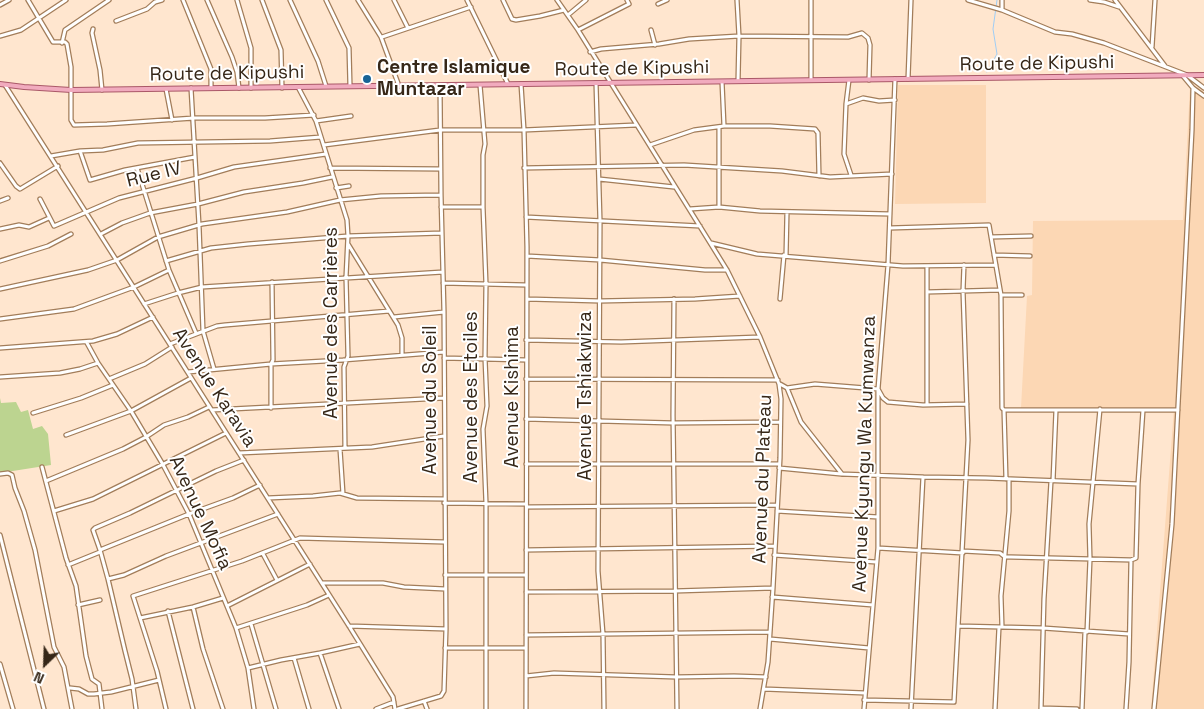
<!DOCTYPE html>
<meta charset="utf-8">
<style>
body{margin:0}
#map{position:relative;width:1204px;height:709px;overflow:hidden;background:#ffe6cf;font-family:"Space Grotesk",sans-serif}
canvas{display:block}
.north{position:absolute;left:20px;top:639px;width:50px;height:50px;-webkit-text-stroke:4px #fff;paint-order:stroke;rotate:204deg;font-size:14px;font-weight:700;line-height:20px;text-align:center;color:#362718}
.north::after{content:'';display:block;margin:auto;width:18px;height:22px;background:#362718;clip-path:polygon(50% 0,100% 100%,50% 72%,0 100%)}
</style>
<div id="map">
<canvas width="1204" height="709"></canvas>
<div class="north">N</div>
</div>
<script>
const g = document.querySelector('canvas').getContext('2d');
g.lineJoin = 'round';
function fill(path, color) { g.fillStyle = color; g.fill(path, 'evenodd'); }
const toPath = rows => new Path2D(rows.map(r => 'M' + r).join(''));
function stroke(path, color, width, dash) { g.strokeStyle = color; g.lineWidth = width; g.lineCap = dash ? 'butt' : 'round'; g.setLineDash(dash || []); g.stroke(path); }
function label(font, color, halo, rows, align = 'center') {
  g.font = font + ' "Space Grotesk",sans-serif'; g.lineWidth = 4; g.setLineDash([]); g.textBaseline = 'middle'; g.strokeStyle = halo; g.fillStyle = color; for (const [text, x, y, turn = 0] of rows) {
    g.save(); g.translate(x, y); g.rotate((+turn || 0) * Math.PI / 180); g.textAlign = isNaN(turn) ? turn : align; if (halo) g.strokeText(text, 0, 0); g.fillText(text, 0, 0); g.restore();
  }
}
const built = toPath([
 [898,85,986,85,986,203,895,204],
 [1194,85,1204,92,1204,709,1151,709,1174,409,1021,408,1027,296,1032,295,1033,221,1183,220,1190,87]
]);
const green = toPath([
 [0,398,1,403,16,402,21,412,28,410,33,429,42,426,48,434,51,465,0,473]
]);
const stream = toPath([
 [987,72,997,54,993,29,997,0]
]);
const minor = toPath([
 [28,0,53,42,65,42,67,44,71,67,71,120,74,125,107,124,194,118,265,118,314,115],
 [183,0,211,69,211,88],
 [207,0,232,57,237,72,239,88],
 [237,0,251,48,251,88],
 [262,0,281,50,282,88],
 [290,0,318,61,326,86],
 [326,0,349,48,350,86],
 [358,0,381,37,399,86],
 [394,0,408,28],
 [467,0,508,84],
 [503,0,512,19,516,20,540,16,564,10],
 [557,0,578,30,727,270,760,337,779,384,781,399,780,458,773,588,768,662,760,709],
 [737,0,739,36,738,81],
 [968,0,1002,10,1055,32,1072,34,1104,43,1187,75,1204,88],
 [1002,0,1002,10],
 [1090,0,1104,2,1119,7],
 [1115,0,1165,66],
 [658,4,667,0],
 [0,5,9,0],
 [568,15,586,0],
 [116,21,147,9,155,2,162,0],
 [93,29,92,33,100,70,102,90],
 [578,30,629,4,627,0],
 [651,30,655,45],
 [0,36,21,30,66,0],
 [382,37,471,7],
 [62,43,65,30,109,0],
 [1152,47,1155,0],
 [590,52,601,49,659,44,689,39,739,36,848,37,862,33,868,38,870,45,869,80],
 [1183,76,1193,88,1204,96],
 [908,79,911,0],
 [811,80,811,0],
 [849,80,846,104,844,154,851,175],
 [722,82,724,126,770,126,815,129,818,133,819,176],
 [596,83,600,221,598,571,603,634,604,709],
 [521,84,524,130,527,247,526,709],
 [5,85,349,626,393,697,395,709],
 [480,85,485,144,483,155,483,207,486,284,485,358,487,406,483,429,486,503,486,709],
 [298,87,316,121,347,220,348,236,346,277,348,356,344,367,345,448],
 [191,88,199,225,203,331,214,369],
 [166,89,172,120],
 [846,104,863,98,879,101,895,100],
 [316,121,351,116],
 [324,145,440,130,524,130,636,125],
 [650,145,694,130,724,126],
 [80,151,90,180,125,170,195,157],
 [51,156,80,151,103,150,138,143,270,141,321,137],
 [0,163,16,186,20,189,58,166],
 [137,168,169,270,196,333],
 [330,168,440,169],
 [524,168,684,165,782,171,830,177,892,174],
 [599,179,674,187],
 [336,188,349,186],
 [40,199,54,226,119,198,197,178,234,167,326,154],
 [0,201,8,198],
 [441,207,483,207],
 [719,207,760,211,890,214],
 [690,209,719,207,719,127],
 [526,217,700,226],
 [890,228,989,225,1001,295,1002,408,1004,410,1006,479],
 [0,229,19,225,29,227,49,218],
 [101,234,122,223,150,213,198,204,244,192,303,183,332,177],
 [991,237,1031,236],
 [711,243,757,254,903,266,996,265],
 [348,244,398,325,402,338,402,355],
 [994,255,1030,256],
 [527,256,600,260,705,270,727,270],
 [786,256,787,212],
 [0,261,48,246,71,234],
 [166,261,211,248,248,244,348,236,442,233],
 [927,266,927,405],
 [443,283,526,285],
 [0,289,88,270,117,260,158,237,202,224,287,212,340,200,381,196,440,195],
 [927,292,1000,290],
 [1001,295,1022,295],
 [527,299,600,301,695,299,740,296],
 [674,299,673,415,677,709],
 [780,299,784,255],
 [144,304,178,293,202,287,443,272],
 [394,317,444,312],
 [0,319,74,309,134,287,169,270],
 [526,340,621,342,760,337],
 [87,343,98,363,131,411,162,463,189,514,236,628,248,668,254,709],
 [170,344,217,326,225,325,389,311],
 [0,348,93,341,117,334,153,317],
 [444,358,526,360],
 [188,372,271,364,343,360,444,352],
 [0,377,60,373,80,369,98,363],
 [109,379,145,364,172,347],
 [526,379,778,380],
 [780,384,787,388,815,384,878,389,883,398,888,402,923,405,967,404],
 [787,388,801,422,842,474],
 [271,408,271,364,273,360,272,282],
 [212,410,444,398],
 [1004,410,1178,410],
 [33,413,81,398,113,385],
 [526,419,673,423,780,422],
 [66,435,131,411,191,378],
 [340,449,343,494],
 [239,453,372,447,444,436],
 [526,464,779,464],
 [42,467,66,558,76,586,86,656,92,679,99,684,102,709],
 [779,468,841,474,923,477,986,478,1138,484],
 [0,474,8,473,12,475,15,488,24,511,35,550,54,647,64,667,72,709],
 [46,481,123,449,146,437,164,425,188,417,209,407],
 [1053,481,1056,410],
 [268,498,313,496,340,493,357,498,444,499],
 [444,503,526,504],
 [527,507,777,505],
 [54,511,93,499,226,433],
 [777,511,878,517],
 [0,535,44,709],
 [878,548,963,553],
 [100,550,93,530,95,528,130,513,216,471,244,460],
 [526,550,775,546],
 [963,551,1000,553,1005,557,1011,557,1131,560,1136,558,1138,484,1143,410],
 [263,554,277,580],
 [774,555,876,562],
 [68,565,100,552],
 [445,575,526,575],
 [108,579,124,575,166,556,278,514],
 [322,583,383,583,404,587,445,589],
 [526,592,675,591,773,588],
 [772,597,873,605],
 [78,605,100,600],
 [227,606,310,564],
 [193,607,203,649,223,709],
 [168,611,193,709],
 [140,618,193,607,223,598],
 [251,624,276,709],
 [349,626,446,629],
 [958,626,1043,628,1129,634],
 [1002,627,1001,596,1009,511,1009,480],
 [236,628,307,605,329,595],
 [1087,632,1090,559,1089,524,1100,409],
 [526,635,770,632],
 [770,639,869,648],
 [445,648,526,648],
 [320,653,339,709],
 [294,658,309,709],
 [0,664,13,709],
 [248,668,281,660,320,653,360,644],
 [526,676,554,673,676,677,734,676,766,677],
 [70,688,79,689,88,694,94,694,111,692,159,680],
 [764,689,865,693],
 [864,700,954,702,968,440,963,291,964,265],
 [424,701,427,709],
 [1041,708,1077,709],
 [136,709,132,679,125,651,108,579,100,550,189,514,233,498,260,485],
 [166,709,157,671,133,596,242,561,300,538,444,542],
 [376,709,394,702],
 [398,709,441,696,444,691,446,629,444,312,441,195,440,86],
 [864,709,878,548,878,389,888,265,895,79],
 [911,709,923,477],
 [995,709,999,627],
 [1041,709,1044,599,1051,481],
 [1082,709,1085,632],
 [1126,709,1129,662,1131,560],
 [1154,709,1172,524,1192,130,1193,88]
]);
const major = toPath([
 [0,84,24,87,71,90,1204,75]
]);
const markers = [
 [367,79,5,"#186396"]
];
const streetNames = [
 ["Route de Kipushi",1037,64,-1],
 ["Route de Kipushi",632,69,-1],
 ["Route de Kipushi",227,74,-1],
 ["Rue IV",154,175,-14],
 ["Avenue des Carrières",332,323,-90],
 ["Avenue Karavia",214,388,57],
 ["Avenue Tshiakwiza",586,396,-90],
 ["Avenue des Etoiles",472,397,-90],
 ["Avenue Kishima",513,397,-90],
 ["Avenue du Soleil",431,400,-90],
 ["Avenue Kyungu Wa Kumwanza",865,454,-88],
 ["Avenue du Plateau",763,479,-88],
 ["Avenue Mofia",200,513,65]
];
const poiNames = [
 ["Centre Islamique",377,68],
 ["Muntazar",377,90]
];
fill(built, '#fcd7b4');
fill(green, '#bcd490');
stroke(stream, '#9fcdf5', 1);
stroke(minor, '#a27d5a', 5.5);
stroke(major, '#aa5868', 6);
stroke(minor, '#fff', 3);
stroke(major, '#f1abbe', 4);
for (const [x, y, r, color] of markers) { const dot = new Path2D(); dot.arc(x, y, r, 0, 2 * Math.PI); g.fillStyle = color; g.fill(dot); stroke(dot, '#fff', 2); }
label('19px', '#362718', '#fff', streetNames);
label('bold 19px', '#362718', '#fff', poiNames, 'left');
</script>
